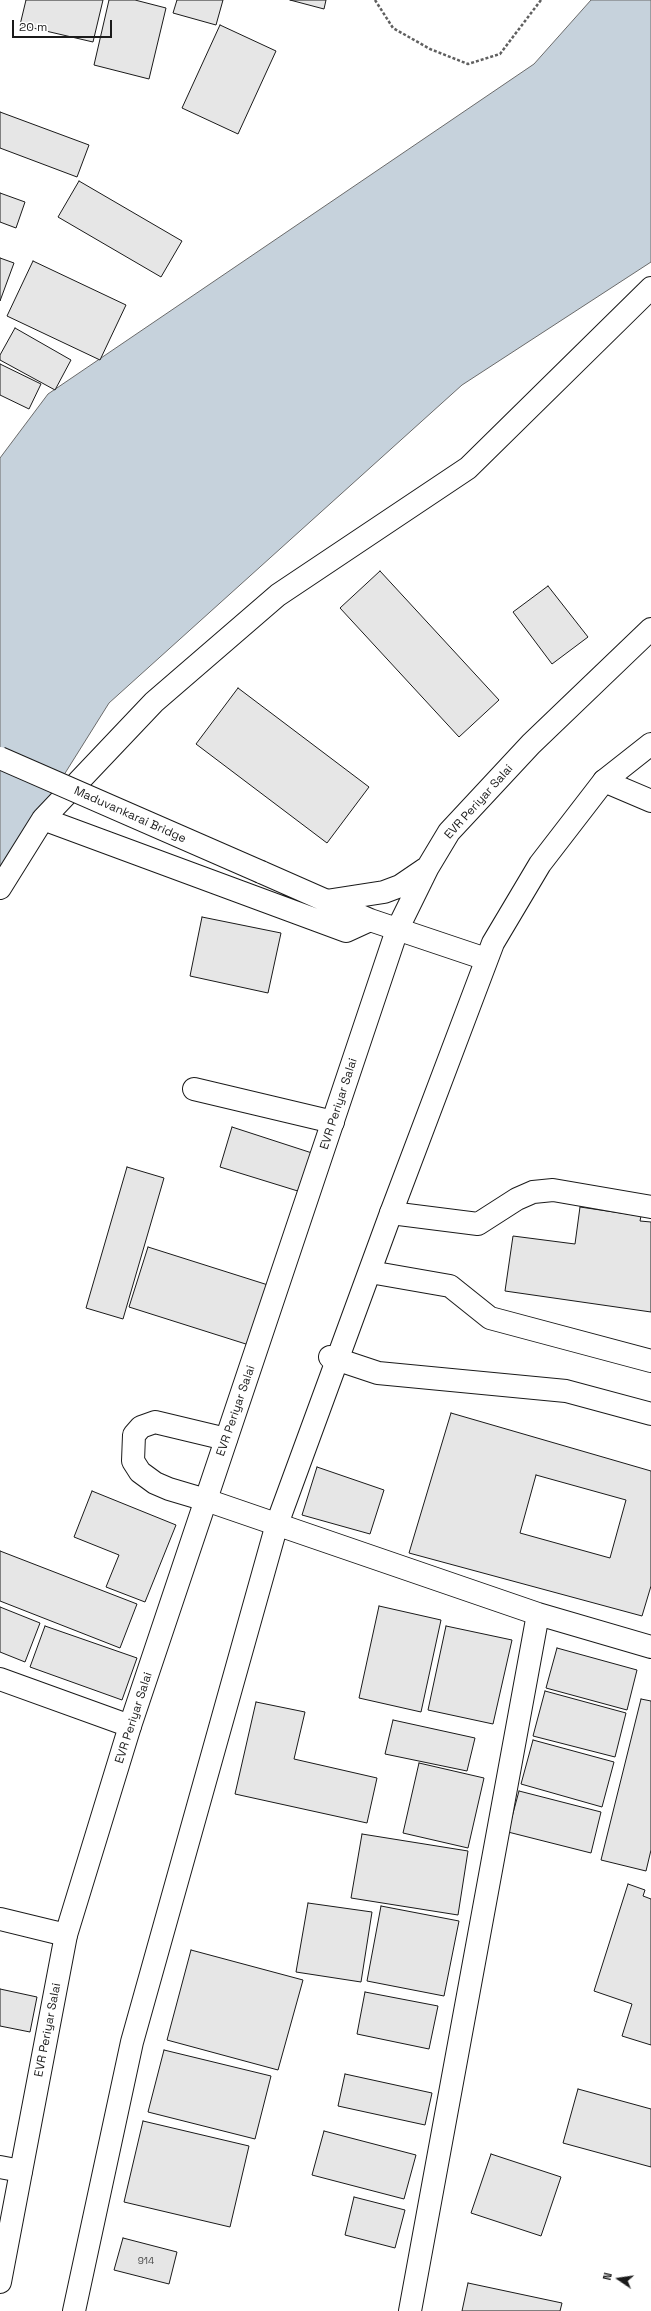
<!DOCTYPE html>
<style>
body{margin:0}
#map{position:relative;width:651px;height:2311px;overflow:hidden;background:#fff;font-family:"Space Grotesk",sans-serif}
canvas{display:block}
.north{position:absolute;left:599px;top:2259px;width:40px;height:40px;-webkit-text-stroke:3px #fff;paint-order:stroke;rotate:283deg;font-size:11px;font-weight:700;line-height:16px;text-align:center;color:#1a1a1a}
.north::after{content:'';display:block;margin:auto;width:14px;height:18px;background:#1a1a1a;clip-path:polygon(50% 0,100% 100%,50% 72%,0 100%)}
.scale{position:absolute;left:12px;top:20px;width:100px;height:18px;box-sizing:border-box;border:2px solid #1a1a1a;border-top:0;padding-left:5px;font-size:12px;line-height:14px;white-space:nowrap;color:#1a1a1a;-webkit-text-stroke:3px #fff;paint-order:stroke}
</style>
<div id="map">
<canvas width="651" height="2311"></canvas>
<div class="north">N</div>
<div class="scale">20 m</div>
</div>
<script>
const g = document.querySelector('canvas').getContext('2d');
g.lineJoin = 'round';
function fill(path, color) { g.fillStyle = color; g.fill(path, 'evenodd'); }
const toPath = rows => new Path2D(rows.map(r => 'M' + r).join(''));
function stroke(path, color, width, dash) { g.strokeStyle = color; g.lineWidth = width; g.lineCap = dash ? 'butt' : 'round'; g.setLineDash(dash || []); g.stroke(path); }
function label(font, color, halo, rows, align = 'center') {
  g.font = font + ' "Space Grotesk",sans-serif'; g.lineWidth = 3; g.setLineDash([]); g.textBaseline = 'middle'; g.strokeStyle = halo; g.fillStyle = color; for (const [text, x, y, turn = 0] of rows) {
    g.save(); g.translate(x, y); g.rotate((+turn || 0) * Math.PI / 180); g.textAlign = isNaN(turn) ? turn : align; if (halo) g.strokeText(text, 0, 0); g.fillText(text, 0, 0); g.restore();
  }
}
const water = toPath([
 [591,0,651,0,651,262,462,385,109,703,0,877,0,458,48,394,534,64,591,0]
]);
const building = toPath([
 [26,0,103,0,93,42,20,25,26,0],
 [109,0,135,0,166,8,149,79,94,65,109,0],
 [177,0,223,0,216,25,173,13,177,0],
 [290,0,326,0,324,9,290,0],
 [220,25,276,51,238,134,182,108,220,25],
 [0,112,89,145,77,177,0,148,0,112],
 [79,181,182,241,161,277,58,217,79,181],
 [0,193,25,202,16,228,0,222,0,193],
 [0,258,14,263,0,301,0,258],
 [33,261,126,305,100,360,7,316,33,261],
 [15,328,71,360,55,390,0,360,0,355,15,328],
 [0,364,41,384,29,409,0,395,0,364],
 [380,571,499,700,459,737,340,608,380,571],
 [548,586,588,637,552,664,513,612,548,586],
 [238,688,369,787,327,843,196,744,238,688],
 [202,917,281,933,268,993,190,976,202,917],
 [232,1127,312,1153,301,1192,220,1167,232,1127],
 [127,1167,164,1178,123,1319,86,1308,127,1167],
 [580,1207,641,1216,640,1221,651,1222,651,1312,505,1291,513,1236,575,1244,580,1207],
 [148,1247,268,1285,249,1345,129,1307,148,1247],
 [451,1413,651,1471,651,1586,642,1616,409,1553,451,1413],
 [536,1475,626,1500,610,1558,520,1533,536,1475],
 [317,1467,384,1490,370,1534,302,1515,317,1467],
 [92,1491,176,1525,145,1602,106,1587,119,1555,74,1537,92,1491],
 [0,1551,137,1604,120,1648,0,1601,0,1551],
 [379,1606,441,1620,421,1712,359,1698,379,1606],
 [0,1607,40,1623,25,1662,0,1652,0,1607],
 [45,1626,137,1658,122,1700,30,1667,45,1626],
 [446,1626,512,1640,493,1724,428,1710,446,1626],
 [557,1648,637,1670,627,1710,546,1688,557,1648],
 [545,1691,626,1713,615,1757,533,1736,545,1691],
 [641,1699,651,1701,651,1850,646,1871,601,1860,641,1699],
 [256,1702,305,1712,294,1759,377,1778,367,1823,235,1794,256,1702],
 [393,1720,475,1738,467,1771,385,1754,393,1720],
 [533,1740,614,1762,602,1807,521,1784,533,1740],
 [419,1763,484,1778,468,1848,403,1833,419,1763],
 [519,1791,601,1812,591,1853,508,1832,519,1791],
 [362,1834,468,1851,458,1915,351,1898,362,1834],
 [628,1884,645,1890,643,1896,651,1899,651,2045,622,2036,632,2004,594,1991,628,1884],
 [308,1903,372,1912,361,1982,296,1972,308,1903],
 [381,1906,459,1921,444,1996,367,1981,381,1906],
 [191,1950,303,1980,278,2070,167,2040,191,1950],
 [0,1989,37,1997,30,2032,0,2026,0,1989],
 [365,1992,438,2006,429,2049,357,2034,365,1992],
 [164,2050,271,2076,255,2139,148,2112,164,2050],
 [345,2074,432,2093,425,2125,338,2106,345,2074],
 [578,2089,651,2109,651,2167,563,2143,578,2089],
 [143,2121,249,2146,230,2227,124,2202,143,2121],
 [324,2131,416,2155,404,2199,312,2175,324,2131],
 [491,2154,561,2177,541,2236,471,2213,491,2154],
 [354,2197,405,2210,395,2248,345,2235,354,2197],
 [123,2238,177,2252,169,2284,114,2270,123,2238],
 [468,2283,562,2303,560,2311,462,2311,468,2283]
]);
const path = toPath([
 [375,0,393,28,430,49,468,64,500,54,541,0]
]);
const minor = toPath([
 [604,781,651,801],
 [43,819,154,702,278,595,468,468,651,288],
 [261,872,370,920,486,959],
 [0,888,43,819,346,931,370,920],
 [194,1089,333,1122],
 [391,1213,478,1224,517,1199,533,1192,553,1190,651,1207],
 [370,1272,450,1286,490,1318,651,1361],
 [330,1357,378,1373,566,1391,651,1414],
 [226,1439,155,1422,141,1427,134,1435,133,1461,140,1472,155,1483,169,1489,206,1500,538,1614,651,1647],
 [0,1679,130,1726],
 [0,1919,66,1935],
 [0,2167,21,2171],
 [410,2311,538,1614]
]);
const major = toPath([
 [326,901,384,892,400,886,425,869],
 [0,2282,66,1935,130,1726,397,930,428,867,449,832,531,744,651,629],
 [74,2311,132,2042,277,1524,391,1213,493,943,540,864,604,781,651,744]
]);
const minorBridge = toPath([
 [0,758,261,872]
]);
const numberNames = [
 ["914",146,2261]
];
const streetNames = [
 ["EVR Periyar Salai",479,802,-48],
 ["Maduvankarai Bridge",130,815,24],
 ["EVR Periyar Salai",339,1104,-72],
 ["EVR Periyar Salai",236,1411,-71],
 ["EVR Periyar Salai",134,1718,-72],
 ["EVR Periyar Salai",48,2030,-79]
];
fill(water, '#c6d2dc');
stroke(water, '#6a6a6a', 1);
fill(building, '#e6e6e6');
stroke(building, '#1a1a1a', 1);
stroke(minor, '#1a1a1a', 24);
stroke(major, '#1a1a1a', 24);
stroke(path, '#5f5f5f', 2.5, [3, 2]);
stroke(minor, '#fff', 22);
stroke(major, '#fff', 22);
stroke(minorBridge, '#1a1a1a', 24, []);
stroke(minorBridge, '#fff', 22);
label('10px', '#4d4d4d', null, numberNames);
label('12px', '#1a1a1a', '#fff', streetNames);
</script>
